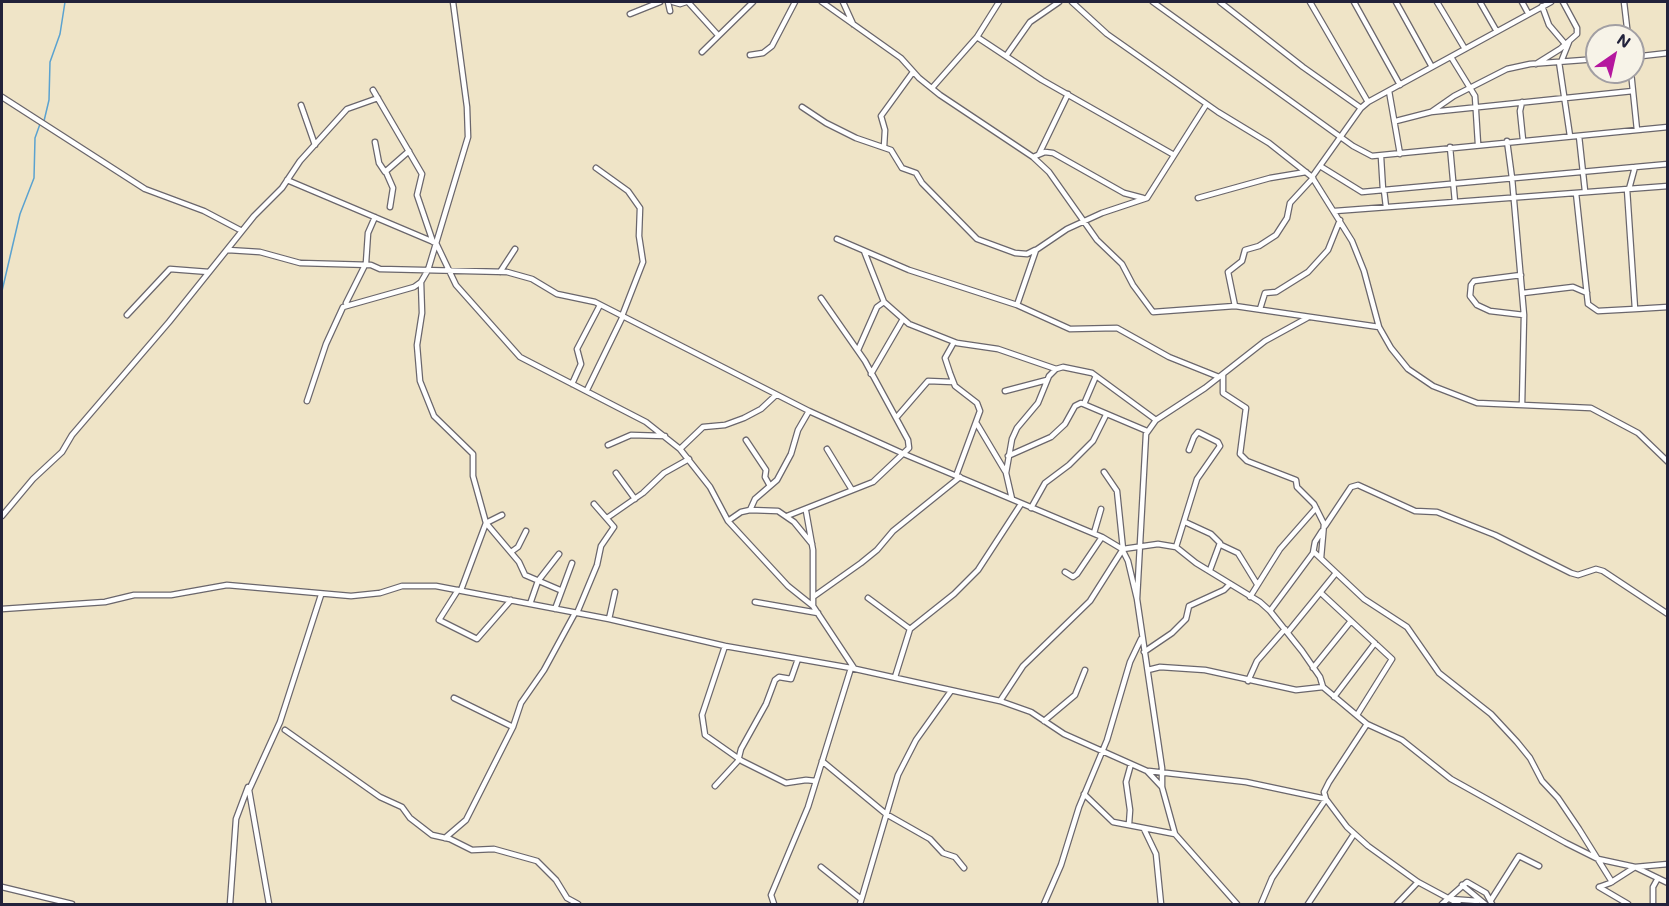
<!DOCTYPE html>
<style>
body{margin:0}
#map{position:relative;width:1669px;height:906px;overflow:hidden;background:#efe4c7;font-family:Mali,sans-serif}
canvas{display:block}
.frame{position:absolute;inset:0;border:3px solid #22223b;pointer-events:none}
.north{position:absolute;left:1585px;top:24px;width:60px;height:60px;box-sizing:border-box;background:#f7f3e8;border:2px solid #a29fa3;border-radius:50%;rotate:34deg;font-size:16px;font-weight:700;line-height:24px;text-align:center;color:#22223b}
.north::after{content:'';display:block;margin:auto;width:21px;height:27px;background:#b5179e;clip-path:polygon(50% 0,100% 100%,50% 72%,0 100%)}
</style>
<div id="map">
<canvas width="1669" height="906"></canvas>
<div class="frame"></div>
<div class="north">N</div>
</div>
<script>
const g = document.querySelector('canvas').getContext('2d');
g.lineJoin = 'round';
const toPath = rows => new Path2D(rows.map(r => 'M' + r).join(''));
function stroke(path, color, width, dash) { g.strokeStyle = color; g.lineWidth = width; g.lineCap = dash ? 'butt' : 'round'; g.setLineDash(dash || []); g.stroke(path); }
const stream = toPath([
 [44,121,49,100,50,62,60,34,65,2],
 [2,291,20,214,34,178,35,138,40,124]
]);
const minor = toPath([
 [668,2,670,11],
 [673,2,680,4,686,2],
 [688,2,717,34],
 [822,2,901,58,919,78,940,95,1033,157,1049,172,1097,240,1122,264,1133,285,1153,312,1235,306,1379,327],
 [843,2,853,24],
 [1072,2,1107,34,1218,112,1269,143,1312,177],
 [1153,2,1353,146,1372,156,1668,127],
 [1220,2,1303,67,1361,108],
 [1310,2,1368,102],
 [1354,2,1400,85],
 [1396,2,1432,67],
 [1437,2,1465,49],
 [1480,2,1496,30],
 [1522,2,1528,13],
 [1551,2,1368,102,1361,108,1312,177,1352,241,1364,271,1379,327,1391,348,1408,369,1433,386,1477,403,1591,408,1638,433,1668,462],
 [1624,2,1628,36],
 [1542,6,1549,25,1566,45],
 [630,14,660,2],
 [977,37,1042,80,1174,155],
 [702,52,753,2],
 [750,55,763,53,772,46,795,2],
 [1006,56,1030,22,1059,2],
 [1451,57,1475,96,1478,144],
 [1633,57,1668,53],
 [1559,62,1570,136],
 [1561,62,1569,42],
 [1536,64,1560,49,1577,34,1577,28,1563,2],
 [1631,72,1637,130],
 [932,88,977,37,999,2],
 [373,90,422,174,417,195,433,242],
 [1389,91,1400,154],
 [2,97,145,189,204,211,242,231],
 [1522,102,1520,111,1523,140],
 [301,105,315,145],
 [802,107,826,123,856,138,891,150,902,168,916,173,922,183,977,239,1015,253,1027,254,1035,250],
 [1431,112,1454,96,1507,69,1530,64,1597,59],
 [1396,121,1431,112,1633,91],
 [1579,136,1585,191],
 [1507,141,1512,178],
 [375,142,379,163,385,172,409,151],
 [884,147,885,130,881,116,913,72],
 [1450,147,1455,202],
 [1039,154,1068,94],
 [1033,157,1045,152,1053,153,1124,193,1143,198],
 [1381,157,1383,190],
 [1320,166,1362,192,1668,164],
 [596,168,628,191,640,208,639,236,643,262,622,316],
 [386,172,393,188,390,207],
 [1512,178,1524,315,1522,405],
 [287,180,436,243,456,285,520,357,646,422,680,449,710,487,728,521,788,586,813,606,854,668],
 [1629,189,1635,167],
 [1384,190,1386,207],
 [1576,193,1588,304,1598,311,1635,309,1627,189],
 [1198,198,1270,178,1306,172],
 [1335,211,1668,186],
 [837,239,909,270,1017,305,1070,329,1117,328,1169,357,1219,377],
 [228,250,260,252,300,263,371,265,380,269,507,272,532,279,557,294,595,302,809,411,904,454,1102,537,1122,549,1128,561,1137,599],
 [864,251,884,302,909,324,957,343,998,349,1056,369],
 [500,272,515,249],
 [1521,275,1474,281,1471,285,1470,296,1477,305,1490,311,1524,315],
 [421,282,422,313,417,345,420,381,434,416,473,454,473,476,486,523,461,590],
 [1523,293,1573,287,1587,293],
 [346,303,366,263,368,233,375,217],
 [1017,305,1036,250,1067,229,1102,213,1147,198,1206,105],
 [1235,306,1228,272,1242,261,1245,250,1259,246,1276,235,1287,218,1290,203,1313,178],
 [1260,309,1265,293,1276,292,1308,272,1328,250,1340,220],
 [1635,309,1668,307],
 [127,315,170,269,209,272],
 [954,342,945,358,950,373,955,386,977,403,980,411,956,476],
 [858,350,877,307,884,302],
 [871,374,903,319],
 [1223,374,1223,393,1246,408,1240,454,1247,461,1296,480,1297,487,1314,504,1324,524,1321,558],
 [572,384,581,364,577,349,600,305],
 [587,390,623,316],
 [1005,391,1047,380],
 [307,401,326,344,343,307,414,287,421,282,428,270,468,137,467,107,453,2],
 [1084,404,1096,376],
 [896,418,928,381,953,382],
 [977,424,1005,471],
 [746,440,766,470,765,477,770,486],
 [608,445,631,435,665,436],
 [680,449,703,427,725,425,744,418,761,409,776,395],
 [827,449,852,490],
 [1008,456,1051,437,1065,424,1075,406,1081,403,1147,431],
 [1104,472,1117,491,1123,549],
 [616,473,635,499],
 [1012,499,1006,473,1012,439,1017,428,1038,403,1049,376,1056,369,1063,367,1092,373,1156,420],
 [1031,508,1045,483,1069,465,1093,441,1106,415],
 [750,510,755,499,777,480,791,454,798,430,809,411],
 [806,511,813,550,813,597],
 [502,515,486,523,519,562,525,575,560,590],
 [2,516,33,479,62,452,72,435,169,322,254,216,282,188,300,161,347,109,378,98],
 [787,516,873,482,909,448,908,440,865,361,821,298],
 [607,518,643,493,664,473,689,459],
 [728,521,741,512,750,510,778,511,794,522,812,544],
 [1185,522,1211,534,1220,543,1210,570],
 [1325,526,1351,487,1358,485,1415,511,1437,512,1495,535,1571,573,1578,575,1596,569,1603,571,1668,614],
 [1094,533,1101,509],
 [1221,545,1238,553,1257,584],
 [1176,547,1197,479,1220,446,1218,442,1198,432,1194,437,1189,450],
 [511,552,518,547,526,531],
 [1314,552,1364,599,1407,627,1439,673,1491,714,1517,742,1530,758,1542,781,1558,798,1579,829,1612,882],
 [1065,572,1073,577,1077,574,1102,537],
 [458,590,439,620,477,639,511,600],
 [1322,594,1392,659,1357,715],
 [1250,597,1280,549,1316,508],
 [868,598,910,629],
 [755,602,818,613],
 [530,604,538,581,559,554],
 [813,606,813,597,861,563,877,550,893,531,960,477],
 [2,609,105,602,134,595,171,595,227,585,351,596,380,593,402,586,436,586,609,619,725,646,851,668,1000,701,1031,712,1064,734,1147,771,1162,787],
 [555,609,572,563],
 [1270,611,1313,553,1315,542,1322,531],
 [577,613,597,565,601,546,614,527,594,504],
 [609,619,615,592],
 [1288,632,1336,573],
 [725,646,702,715,705,735,742,761,786,783,806,780,816,781],
 [1144,652,1172,633,1186,619,1189,606,1224,590,1229,585],
 [1313,668,1351,621],
 [1148,670,1160,667,1205,670,1296,690,1323,687],
 [895,677,910,629,954,594,978,570,1021,504],
 [1248,681,1257,661,1285,629],
 [1334,697,1375,643],
 [454,698,513,727],
 [1000,701,1023,666,1090,601,1123,549,1158,544,1176,547,1196,563,1260,602,1270,611,1302,651,1320,677,1323,687,1367,724,1329,782,1324,792,1326,799,1272,878,1261,904],
 [1044,721,1075,695,1085,670],
 [1367,724,1402,740,1451,779,1566,843,1598,859,1635,867,1668,883],
 [285,730,380,797,402,807,410,818,432,835,450,839,472,850,494,849,537,861,556,880,567,898,578,904],
 [822,761,886,814,930,839,943,853,955,857,964,868],
 [1149,771,1246,782,1326,799,1347,827,1368,846,1418,882,1459,904],
 [715,786,738,761,741,749,766,704,775,680,779,677,791,679,798,659],
 [1084,794,1113,822,1175,834],
 [1129,824,1130,810,1126,782,1131,764],
 [1144,829,1156,854,1161,904],
 [445,838,466,820,513,727,521,703,544,670,575,613],
 [821,867,861,899],
 [1462,885,1485,904],
 [2,887,72,904],
 [1599,887,1610,883,1635,867,1668,864],
 [1599,887,1628,904],
 [1451,899,1478,901],
 [1491,900,1519,856,1539,866],
 [230,904,236,819,248,787],
 [269,904,249,790,280,722,321,595],
 [774,904,771,895,808,807,851,668],
 [860,904,898,775,916,740,951,691],
 [1044,904,1061,865,1079,807,1107,740,1130,662,1141,639],
 [1237,904,1175,834,1162,787,1162,768,1137,599,1146,434,1156,420,1205,388,1265,341,1307,318],
 [1308,904,1354,834],
 [1397,904,1418,882],
 [1442,904,1467,882,1486,893,1492,904],
 [1653,904,1653,887,1658,878]
]);
stroke(stream, '#5aa2d0', 1.5);
stroke(minor, '#6a666c', 7);
stroke(minor, '#fff', 4.5);
</script>
